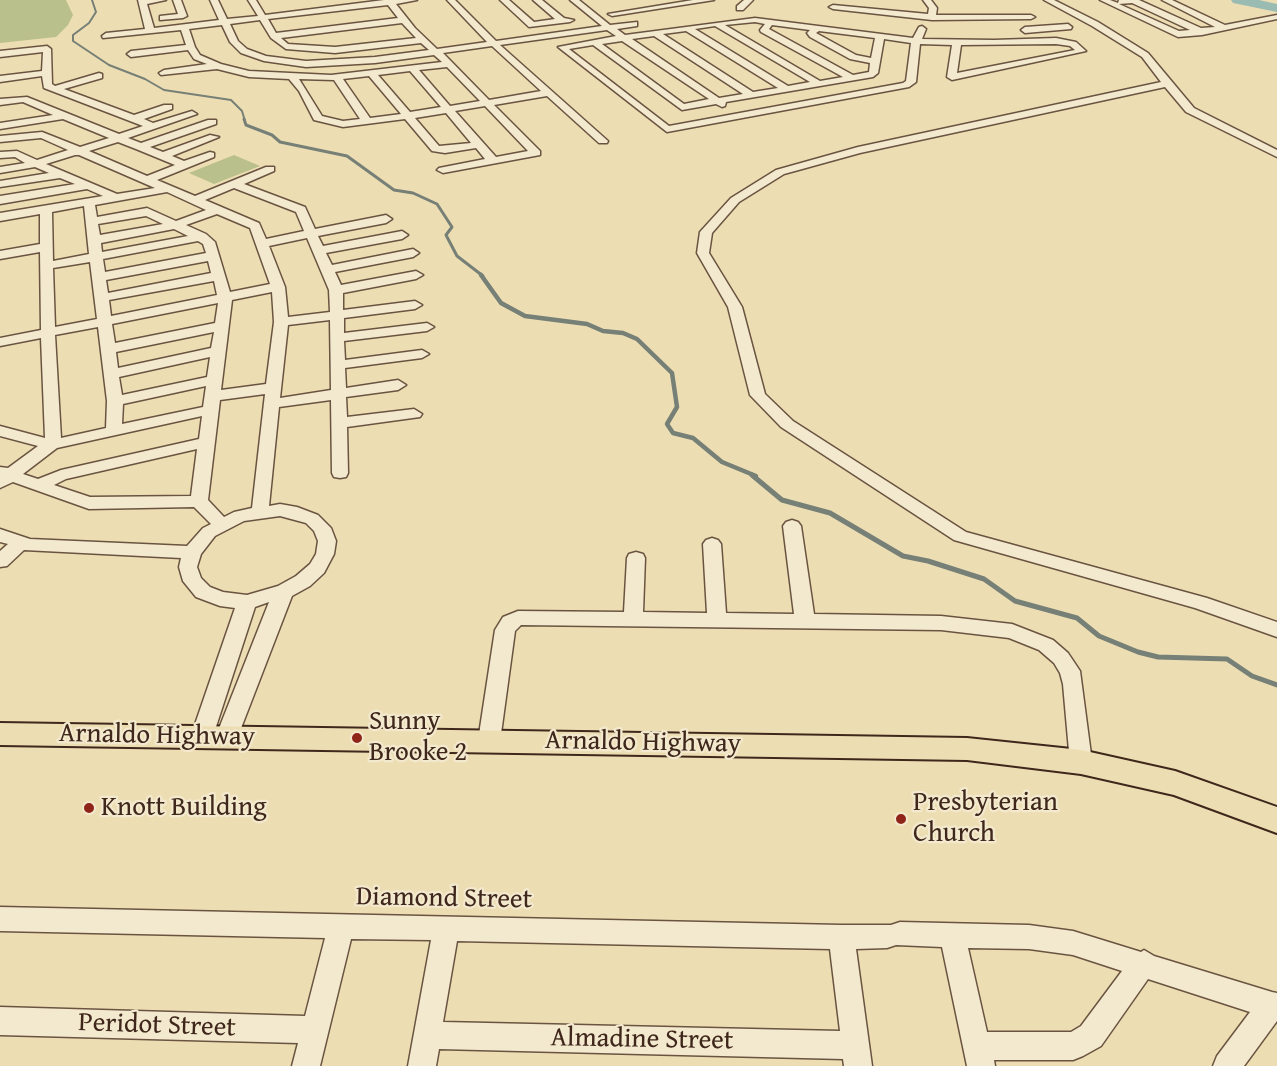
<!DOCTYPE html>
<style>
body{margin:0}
canvas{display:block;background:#edddb3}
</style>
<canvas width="1277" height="1066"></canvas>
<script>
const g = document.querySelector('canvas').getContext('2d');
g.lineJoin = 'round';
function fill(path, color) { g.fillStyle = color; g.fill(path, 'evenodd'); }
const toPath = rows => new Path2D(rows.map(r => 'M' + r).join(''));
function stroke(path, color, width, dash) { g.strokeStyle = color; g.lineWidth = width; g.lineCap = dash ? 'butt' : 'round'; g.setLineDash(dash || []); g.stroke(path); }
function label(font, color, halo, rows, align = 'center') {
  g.font = font + ' "Gentium Book Plus",serif'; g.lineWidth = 4.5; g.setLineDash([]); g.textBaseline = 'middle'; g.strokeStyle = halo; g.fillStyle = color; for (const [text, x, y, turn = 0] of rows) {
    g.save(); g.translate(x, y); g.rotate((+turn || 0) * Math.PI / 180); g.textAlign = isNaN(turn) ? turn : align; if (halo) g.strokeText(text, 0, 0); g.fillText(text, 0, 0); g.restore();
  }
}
const green = toPath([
 [0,0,66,0,73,15,68,25,56,37,0,43],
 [234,155,260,166,214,184,189,173]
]);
const streamFar3 = toPath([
 [92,0,96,12,89,23,73,35,73,41,109,65,145,79,164,90,231,100,242,111,245,121]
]);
const streamFar2 = toPath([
 [244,119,246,125,272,135,280,142,347,156,394,190,413,193,437,204,452,227,446,235,457,256,483,276]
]);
const streamFar1 = toPath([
 [481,275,501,303,525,316,587,324,603,331,623,333,637,339,672,373,677,407,667,424,673,433,693,438,722,462,756,476]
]);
const stream = toPath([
 [752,475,782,500,830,513,903,556,928,561,984,579,1015,601,1077,618,1099,636,1138,652,1158,657,1227,659,1252,676,1277,685]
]);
const river = toPath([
 [1231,0,1259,0,1277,4,1277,12,1233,3,1231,0]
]);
const minor = toPath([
 [138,0,166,0,147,4,154,28,219,20,210,0,218,0,227,19,258,16,248,0,256,0,265,15,384,0,417,0,396,4,415,28,437,49,487,42,447,0,455,0,496,41,602,26,570,0,579,0,610,25,637,22,637,26,617,29,625,35,755,18,913,38,919,27,922,26,926,29,922,39,994,40,1056,38,1076,42,1086,51,952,80,947,77,952,45,920,44,916,82,909,87,667,132,558,47,616,36,607,30,500,45,608,141,607,143,599,143,547,96,494,105,540,151,540,155,443,173,437,170,439,168,485,159,476,148,445,153,432,151,405,119,343,127,314,120,299,91,289,79,249,77,217,69,161,75,159,73,164,70,207,64,194,59,188,50,131,57,127,54,131,51,186,45,181,30,103,38,102,36,106,33,145,29,138,0],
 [388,5,398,18,276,33,268,19,388,5],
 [260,20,271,38,286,49,335,53,421,43,429,50,375,57,306,61,266,56,247,49,238,41,230,24,260,20],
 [755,22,765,24,760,30,761,32,843,77,820,81,725,25,755,22],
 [402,23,416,38,335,47,288,44,281,38,402,23],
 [222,25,230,42,241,53,264,61,306,67,375,63,434,55,442,62,331,75,249,71,221,64,200,55,195,47,189,29,222,25],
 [772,25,810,30,807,33,810,37,850,59,870,63,869,72,853,75,769,29,772,25],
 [715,26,810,82,788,86,695,29,715,26],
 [686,31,778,88,753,92,663,34,686,31],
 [819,31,875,38,871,58,856,55,816,33,819,31],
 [654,36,743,94,719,98,632,39,654,36],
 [884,39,911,43,906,81,903,83,669,126,569,49,593,45,682,110,716,104,722,107,725,106,726,102,873,77,878,73,884,39],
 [622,41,709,99,684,104,602,44,622,41],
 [1056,44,1070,46,1075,50,957,73,961,45,1056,44],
 [492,46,541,91,489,100,443,53,492,46],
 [447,67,480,101,450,106,419,70,447,67],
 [410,71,441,107,410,112,378,75,410,71],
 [369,76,401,114,370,118,343,79,369,76],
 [299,79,334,80,360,119,343,121,322,116,299,79],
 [485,106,528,151,496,157,455,111,485,106],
 [446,113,471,143,439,146,415,118,446,113],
 [173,0,181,0,187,16,183,18,160,20,160,16,178,14,173,0],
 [500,0,509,0,534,22,555,19,533,0,542,0,564,18,574,20,570,22,529,27,500,0],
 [693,0,714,0,612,16,608,14,693,0],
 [744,0,753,0,743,10,737,10,737,6,744,0],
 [923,0,931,0,937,8,936,15,1031,15,1035,17,1031,19,932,20,833,9,829,7,833,5,928,14,929,8,923,0],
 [1044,0,1054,0,1098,22,1148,53,1194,108,1277,150,1277,157,1186,112,1165,87,860,153,784,174,739,202,712,233,709,253,742,307,765,394,793,421,966,532,1207,598,1277,622,1277,637,1195,608,954,540,781,427,750,395,728,307,697,253,700,232,731,198,776,170,858,147,1161,82,1142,57,1092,26,1044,0],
 [1100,0,1110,0,1118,3,1119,0,1139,0,1201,28,1215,27,1162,0,1172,0,1225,25,1277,15,1277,19,1202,35,1178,37,1100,0],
 [1132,3,1190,30,1179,31,1119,4,1132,3],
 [1068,24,1072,27,1071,29,1025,33,1021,30,1025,27,1068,24],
 [47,46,51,49,52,84,55,86,99,73,102,74,102,78,64,89,134,115,164,105,172,105,172,109,144,119,153,123,192,111,197,114,128,138,141,143,208,120,216,120,216,124,150,147,163,152,210,135,219,137,172,156,184,161,210,152,214,153,214,157,157,180,195,196,266,167,274,167,274,171,244,184,305,207,315,229,386,215,392,219,386,223,318,236,323,246,402,231,408,235,402,239,326,253,332,265,413,249,419,253,413,257,335,272,341,285,416,271,423,275,416,279,343,293,343,310,415,301,422,305,415,309,344,318,344,333,427,323,434,327,427,331,344,341,345,360,422,350,429,354,422,358,345,368,346,388,398,380,406,385,398,390,346,397,347,417,414,409,422,414,420,417,347,427,348,473,346,477,340,478,334,477,332,473,331,400,279,407,269,506,280,504,297,507,318,515,331,528,336,541,334,554,324,573,310,586,292,596,238,736,235,742,227,745,219,742,216,736,269,602,255,607,213,736,210,742,202,745,194,742,191,736,235,608,220,606,196,597,183,581,179,567,181,558,24,550,7,566,0,567,0,551,8,544,0,542,0,529,30,539,187,546,203,528,211,524,194,507,89,509,13,482,0,488,0,467,8,468,38,446,0,436,0,426,45,438,41,338,0,346,0,338,41,330,40,252,0,259,0,251,40,244,40,214,0,221,0,213,103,196,87,189,0,204,0,196,75,184,60,178,0,187,0,181,49,173,35,167,0,173,0,167,25,163,15,157,0,158,0,152,17,151,37,160,68,150,41,138,0,142,0,136,42,132,80,147,109,138,63,119,0,129,0,123,53,115,23,102,0,105,0,99,27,97,119,134,143,126,44,88,42,76,0,82,0,76,42,71,43,52,0,57,0,51,47,46],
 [118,142,136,149,175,165,147,176,89,151,118,142],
 [75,155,79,155,155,188,117,194,46,164,75,155],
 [234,188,296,212,304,231,266,239,259,223,205,200,234,188],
 [167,192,206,210,176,221,147,208,97,217,95,205,167,192],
 [84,206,89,254,53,261,52,212,84,206],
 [217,214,250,228,270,284,230,292,215,242,206,234,186,225,217,214],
 [146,216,163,224,100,235,98,224,146,216],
 [174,229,188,236,102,252,101,243,174,229],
 [307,238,329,290,330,312,288,317,285,287,269,246,307,238],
 [198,241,203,244,206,253,105,272,103,259,198,241],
 [208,261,211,273,108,293,106,280,208,261],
 [90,262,97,319,55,327,53,268,90,262],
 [214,281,217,295,111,316,109,300,214,281],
 [272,292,274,322,266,384,221,390,232,300,272,292],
 [218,303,215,323,115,343,112,324,218,303],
 [330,320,331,390,280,398,288,325,330,320],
 [98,327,107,401,106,428,61,438,55,335,98,327],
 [214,332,211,348,118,368,116,352,214,332],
 [210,357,207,377,122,395,119,377,210,357],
 [206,386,203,407,122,424,123,404,206,386],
 [265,394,252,508,234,512,224,517,208,500,220,400,265,394],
 [202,416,199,439,61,470,38,479,23,474,57,448,202,416],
 [197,449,191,496,90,497,54,485,66,479,197,449],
 [280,516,306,523,314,531,318,541,316,554,310,564,296,576,278,586,247,595,223,592,210,587,201,578,197,567,201,554,215,536,244,521,280,516],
 [792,520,798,522,801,526,814,614,941,616,1012,624,1053,640,1068,653,1080,671,1092,762,1089,769,1081,771,1073,769,1070,762,1063,684,1060,673,1054,663,1039,650,1009,638,941,630,521,625,515,631,500,741,497,747,489,750,481,747,478,741,495,630,503,617,518,611,624,612,627,558,629,554,636,552,643,554,645,558,643,612,707,613,703,544,706,540,712,538,718,540,721,544,726,613,794,614,783,526,786,522,792,520],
 [0,907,841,925,891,925,900,922,1029,925,1073,931,1141,952,1144,950,1154,956,1272,992,1277,993,1277,1021,1244,1066,1213,1066,1217,1056,1250,1012,1148,979,1101,1046,1083,1056,1073,1060,994,1060,995,1066,967,1066,942,947,896,945,887,948,856,949,872,1066,844,1066,843,1059,439,1049,436,1066,408,1066,431,940,351,939,320,1066,292,1066,298,1043,0,1035,0,1007,305,1016,325,938,0,931,0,907],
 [457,941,830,949,840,1031,443,1022,457,941],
 [968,948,1029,949,1073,955,1122,971,1081,1026,1071,1032,987,1032,968,948]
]);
const major = toPath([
 [0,723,967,738,1081,750,1175,771,1277,807,1277,833,1174,795,1081,774,967,760,0,745,0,723]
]);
const markers = [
 [357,738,6,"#8f2418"],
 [89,808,6,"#8f2418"],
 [901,819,6,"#8f2418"]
];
const nearPoinames = [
 ["Sunny",369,722],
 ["Brooke 2",369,753],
 ["Presbyterian",913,803],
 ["Church",913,834],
 ["Knott Building",101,808]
];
const nearStreetnames = [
 ["Arnaldo Highway",157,736,1],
 ["Arnaldo Highway",643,743,1],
 ["Diamond Street",444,899,1],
 ["Peridot Street",157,1026,2],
 ["Almadine Street",642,1040,1]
];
fill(green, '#bac08b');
stroke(streamFar3, '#768076', 2);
stroke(streamFar2, '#768076', 3);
stroke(streamFar1, '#768076', 4.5);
stroke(stream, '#768076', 5);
fill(river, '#9abbb2');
stroke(minor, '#6a5441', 3);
stroke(major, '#3f271b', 4);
fill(minor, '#f3e9ce');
fill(major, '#edddb3');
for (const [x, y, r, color] of markers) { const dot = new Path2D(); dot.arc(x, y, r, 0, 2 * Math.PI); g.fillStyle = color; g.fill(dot); stroke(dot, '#f3e9ce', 2); }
label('27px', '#3f271b', '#f3e9ce', nearPoinames, 'left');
label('27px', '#3f271b', '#f3e9ce', nearStreetnames);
</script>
